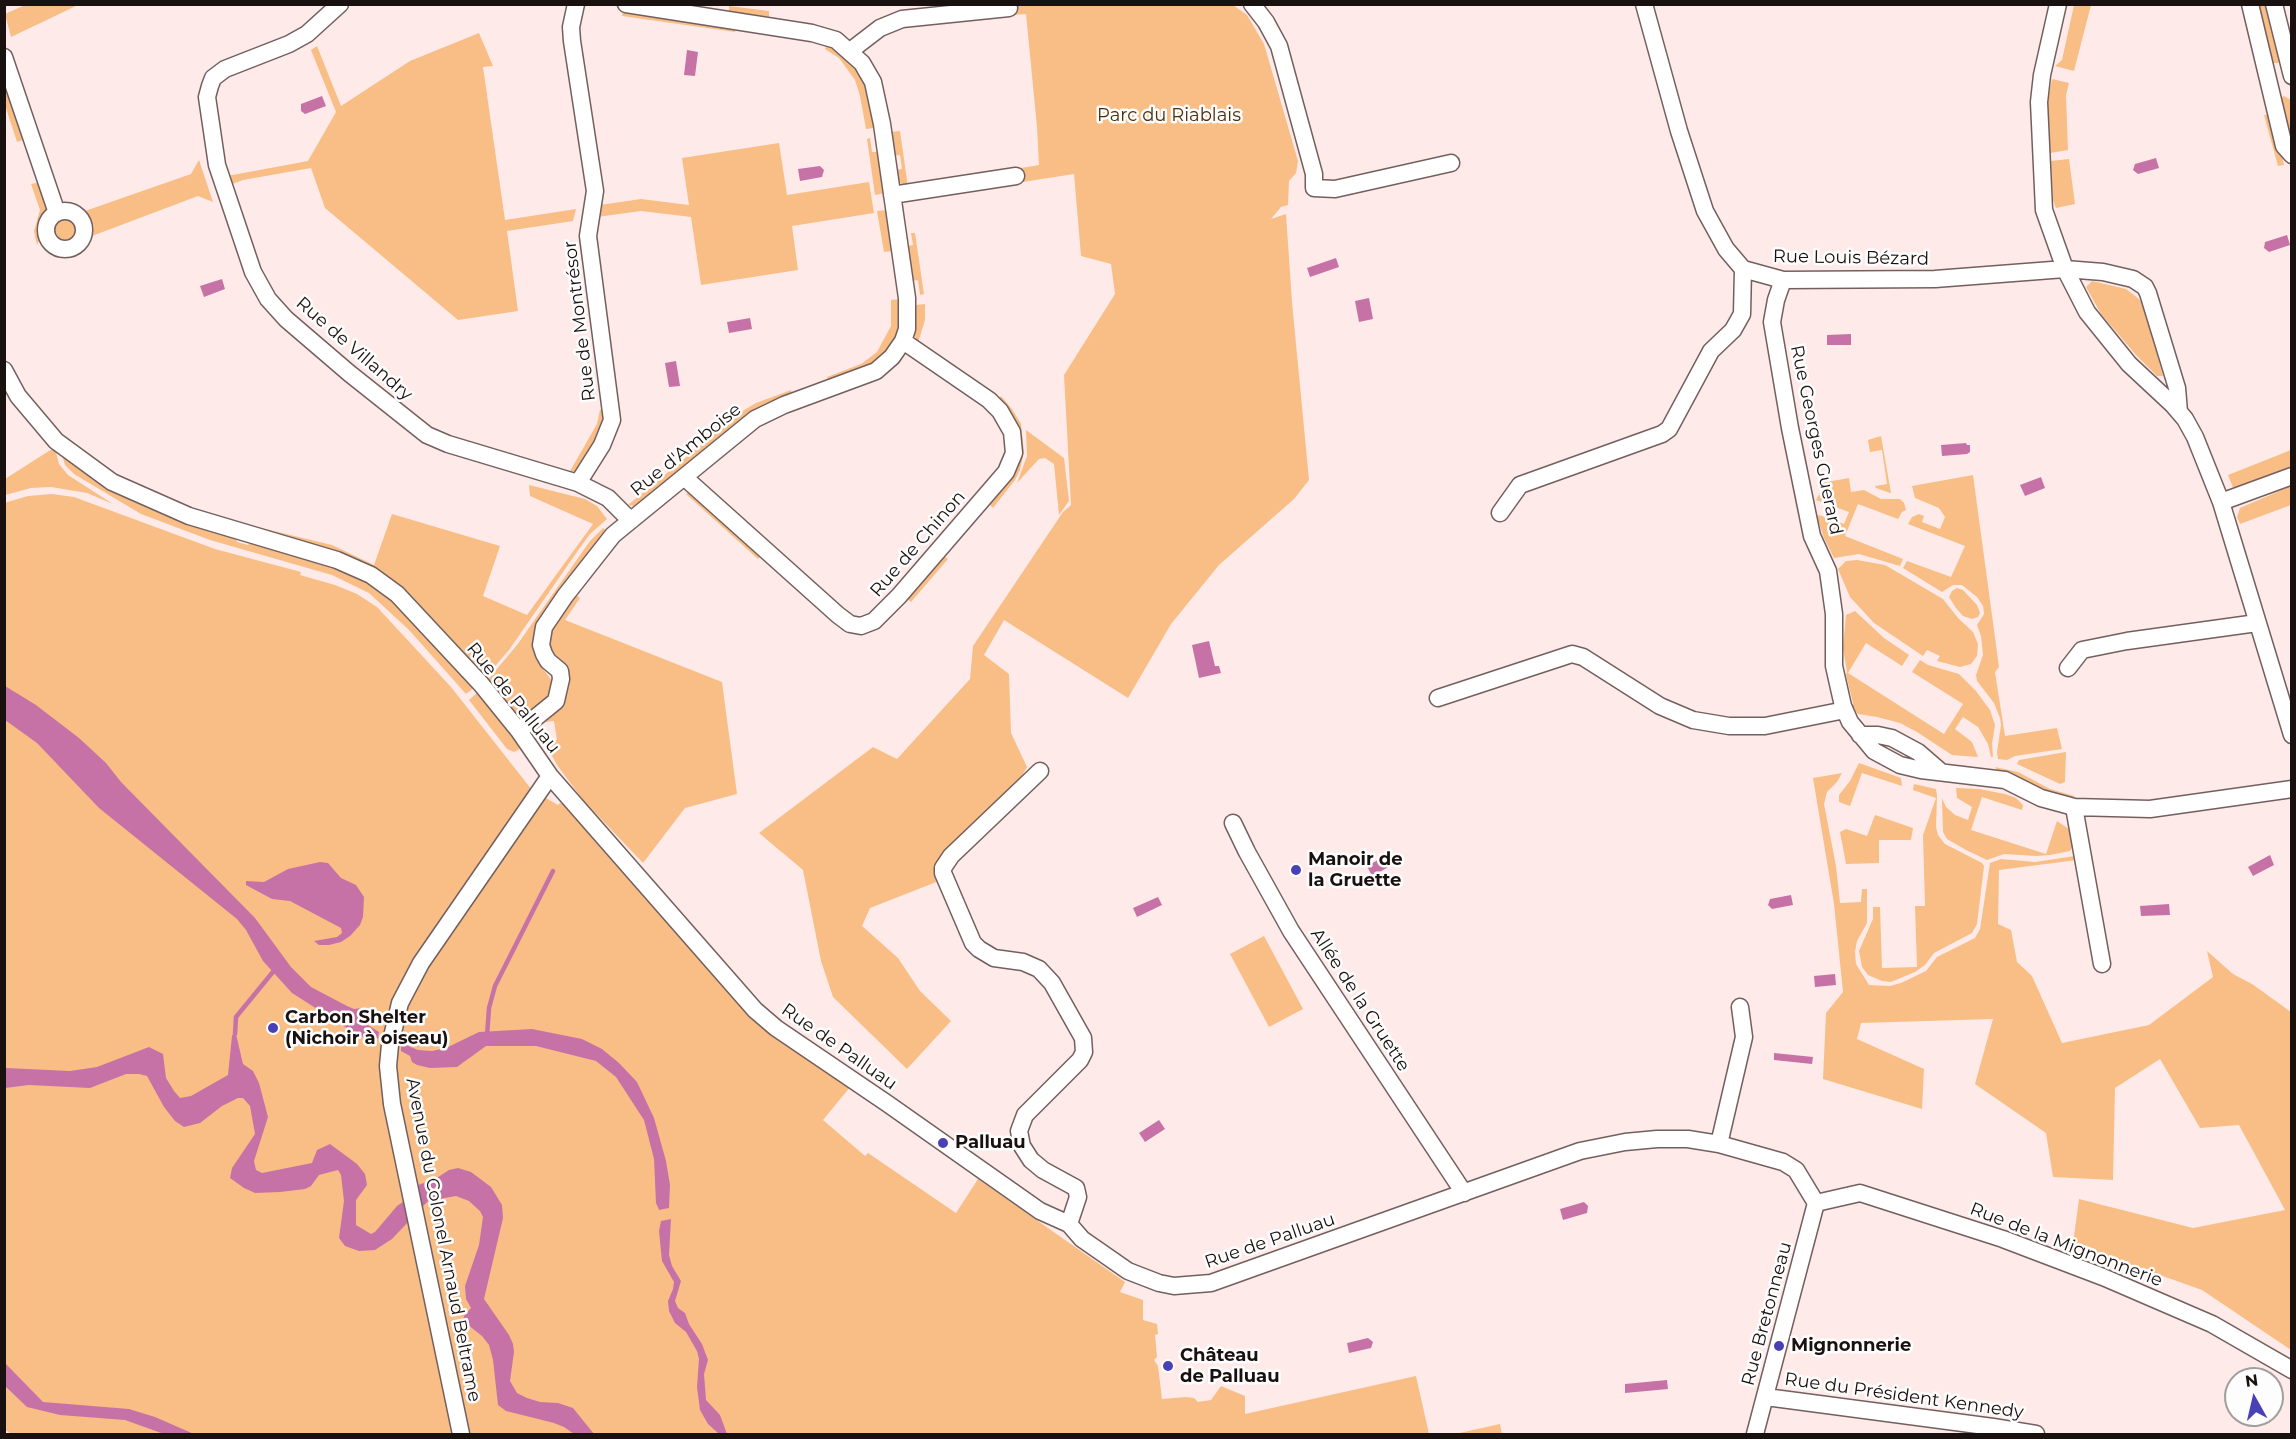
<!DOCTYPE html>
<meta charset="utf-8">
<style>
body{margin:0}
#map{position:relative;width:2296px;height:1439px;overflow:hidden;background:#feebe9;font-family:Montserrat,sans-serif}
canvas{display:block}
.frame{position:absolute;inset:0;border:6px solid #181110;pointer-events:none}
.north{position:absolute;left:2224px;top:1367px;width:60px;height:60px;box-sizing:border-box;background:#fdfdfd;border:2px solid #a19f9e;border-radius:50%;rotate:352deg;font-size:16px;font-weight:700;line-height:24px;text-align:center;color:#181110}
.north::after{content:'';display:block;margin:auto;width:21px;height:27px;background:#4a40b6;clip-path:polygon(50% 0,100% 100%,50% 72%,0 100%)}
</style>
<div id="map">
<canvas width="2296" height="1439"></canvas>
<div class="frame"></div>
<div class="north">N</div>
</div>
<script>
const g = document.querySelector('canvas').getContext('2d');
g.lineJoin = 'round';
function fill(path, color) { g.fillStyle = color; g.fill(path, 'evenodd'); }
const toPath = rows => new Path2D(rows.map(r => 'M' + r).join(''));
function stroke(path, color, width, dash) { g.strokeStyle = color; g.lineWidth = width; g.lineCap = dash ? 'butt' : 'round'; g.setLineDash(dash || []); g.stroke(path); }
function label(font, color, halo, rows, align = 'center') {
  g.font = font + ' Montserrat,sans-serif'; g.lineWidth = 5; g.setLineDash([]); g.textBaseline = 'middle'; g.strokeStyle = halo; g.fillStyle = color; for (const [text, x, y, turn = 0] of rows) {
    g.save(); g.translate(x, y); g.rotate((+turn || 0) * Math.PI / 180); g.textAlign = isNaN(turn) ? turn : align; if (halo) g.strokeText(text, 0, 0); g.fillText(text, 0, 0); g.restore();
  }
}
const green = toPath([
 [25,5,25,4,78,5,11,37,5,14],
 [995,5,1233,5,1247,15,1264,44,1298,161,1296,173,1289,181,1288,205,1281,207,1271,219,1286,214,1292,302,1309,480,1294,499,1219,565,1171,624,1128,698,1004,620,984,655,1009,674,1011,733,1027,767,1020,779,951,856,944,879,870,908,862,926,898,958,920,991,951,1021,907,1069,833,997,821,961,803,870,759,833,873,747,897,759,970,679,973,646,1063,512,1071,505,1064,375,1115,294,1111,264,1081,256,1074,174,1010,184,1009,170,1039,165,1037,127,1026,14,996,16],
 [2074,5,2091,5,2074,71,2055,66,2062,60],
 [2257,5,2269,5,2281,61,2278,63,2272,63],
 [729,6,769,11,769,17,746,14,740,19,732,18,729,11],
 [623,11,736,27,735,32,622,16],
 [479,33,493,66,483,67,505,220,576,209,573,221,507,231,518,311,458,320,325,208,311,168,243,180,230,185,227,176,308,161,336,112,311,50,317,46,341,106,410,61],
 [828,43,845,53,867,84,874,128,866,129,860,96,855,80,839,58,825,49],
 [4,78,26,139,17,142,5,105],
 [2052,79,2069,83,2066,95,2068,150,2050,153,2047,105],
 [2284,96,2291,100,2291,148,2281,98],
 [2273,114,2284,165,2278,166,2264,115],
 [900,131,908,187,899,182,895,170,902,169,900,155,893,156,890,132],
 [870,138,872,152,879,152,885,193,875,195,867,139],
 [779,143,787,195,869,182,874,213,792,226,798,270,701,285,691,217,641,211,597,217,600,205,641,199,689,205,682,158],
 [2069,159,2075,204,2056,208,2053,200,2051,161],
 [199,160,213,202,198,196,92,236,93,227,85,211,191,174],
 [41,182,49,208,40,224,40,238,37,245,34,231,40,210,31,184],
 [887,210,893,251,884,252,877,211],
 '52 230a12 12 0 1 1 24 0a12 12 0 1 1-24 0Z',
 [911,233,915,233,924,294,920,295,918,280,912,281,907,246,913,245],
 [2092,281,2126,289,2139,299,2143,305,2163,376,2157,376,2137,356,2101,314,2086,287],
 [900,299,901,318,897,335,890,349,873,365,829,382,827,377,861,364,877,352,891,326,891,300],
 [925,304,925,320,918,343,914,334,916,305],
 [791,390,792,394,766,403,744,416,640,502,634,506,628,505,741,412,756,403],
 [1001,396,1012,409,1021,424,1024,452,1020,470,1015,480,993,508,988,503,1015,468,997,401],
 [606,409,603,427,578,470,569,473,597,424,600,410],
 [1026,430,1064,458,1069,501,1059,515,1054,464,1045,458,1039,459,1017,483,1027,456],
 [1881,436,1891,493,1890,493,1876,488,1875,486,1887,484,1882,450,1870,452,1868,440],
 [52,449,56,452,59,464,68,475,113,504,87,493,51,487,31,488,5,495,5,479],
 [2291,450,2291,469,2234,490,2228,475],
 [62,455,235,536,237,542,248,545,254,540,312,557,381,588,475,687,466,694,409,630,369,593,332,575,210,540,141,514,74,474,65,465],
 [1973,475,1999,667,1995,672,2005,736,2057,728,2062,749,2015,756,2007,760,1998,759,1997,752,2001,725,2000,718,1994,703,1977,681,1976,675,1983,655,1981,636,1977,625,1984,614,1983,606,1977,597,1962,585,1953,585,1942,592,1903,568,1907,561,1951,577,1965,546,1908,524,1912,517,1919,514,1924,516,1922,522,1940,529,1945,517,1939,508,1915,498,1912,486],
 [1849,478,1851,492,1864,490,1881,499,1900,499,1904,503,1906,510,1902,512,1898,519,1858,504,1845,536,1903,559,1900,566,1859,554,1834,558,1824,538,1817,517,1819,515,1844,524,1849,512,1816,500,1822,489,1821,483],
 [529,485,585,499,597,506,607,519,590,534,579,549,509,650,484,679,417,605,240,523,332,545,374,565,392,514,500,546,483,596,527,615,593,524,530,496],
 [2291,486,2291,505,2240,524,2237,517,2240,508],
 [691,491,761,555,758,559,686,494],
 [52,494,74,497,215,549,301,572,300,575,335,585,357,594,377,607,451,687,532,790,558,805,560,803,566,805,743,1005,851,1086,823,1120,865,1156,868,1153,956,1213,978,1179,1125,1282,1120,1292,1143,1300,1143,1320,1157,1324,1158,1334,1155,1335,1157,1357,1154,1360,1158,1366,1162,1399,1186,1397,1194,1398,1198,1402,1211,1400,1221,1386,1245,1396,1245,1414,1416,1376,1429,1434,11,1434,4,1429,4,503,28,496],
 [603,528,607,531,590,551,536,627,534,649,540,665,553,682,553,694,529,715,513,714,486,682,517,645,590,541],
 [943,555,948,559,911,602,906,598],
 [1857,560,1885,565,1943,599,1958,618,1973,632,1978,644,1977,656,1971,664,1960,667,1937,661,1940,656,1927,650,1923,656,1874,623,1850,597,1838,569,1846,561],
 [1957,588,1963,590,1977,605,1980,613,1978,617,1972,619,1963,616,1956,608,1949,597,1952,591],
 [576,595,580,598,565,620,722,682,737,794,685,808,643,863,583,800,557,765,550,752,548,742,557,740,554,721,545,722,564,704,569,685,569,680,550,650,549,640,553,627],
 [1855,611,1884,638,1909,655,1902,666,1866,643,1848,673,1944,734,1963,704,1912,672,1920,660,1928,665,1959,674,1976,691,1990,710,1995,725,1992,744,1993,757,1991,757,1988,744,1978,727,1963,717,1955,729,1972,742,1978,757,1952,755,1917,732,1900,723,1877,717,1858,714,1855,711,1846,675,1847,672,1843,648,1846,615],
 [479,691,524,746,518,750,514,752,507,749,469,700],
 [2066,752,2065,782,2060,784,2017,764,2019,760],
 [1859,763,1901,778,1902,786,1862,773,1850,806,1839,802,1839,795,1850,781],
 [1995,767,2018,772,2050,789,2074,796,2074,802,2056,797,1998,771],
 [1842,773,1837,782,1827,792,1824,804,1836,866,1840,903,1861,902,1862,889,1867,889,1867,923,1857,941,1855,952,1856,964,1869,985,1890,986,1901,983,1926,971,1937,957,1975,938,1980,929,1990,863,2001,859,2035,862,2075,856,2077,860,1999,870,1998,924,2011,930,2017,962,2032,976,2062,1043,2149,1025,2213,977,2207,951,2233,974,2252,984,2291,1012,2291,1350,2202,1290,2073,1244,2079,1199,2193,1228,2285,1210,2239,1125,2200,1128,2160,1059,2115,1088,2113,1180,2053,1177,2046,1133,1975,1084,1993,1019,1861,1023,1857,1039,1924,1069,1922,1109,1823,1079,1826,1013,1843,992,1834,904,1813,778],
 [1914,784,1936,789,1937,795,1936,827,1938,835,1945,844,1982,863,1984,866,1977,924,1972,933,1934,953,1925,965,1915,972,1891,982,1882,981,1868,975,1862,967,1859,951,1873,919,1873,907,1880,907,1882,968,1917,967,1915,906,1925,906,1923,835,1936,798,1913,790],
 [1956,788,1979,789,2005,794,2016,798,2023,805,2022,810,1982,797,1971,830,2046,854,2057,821,2072,831,2072,848,2070,851,2050,855,2036,856,2004,854,1987,860,1966,850,1947,839,1943,832,1942,798,1946,807,1955,815,1968,820,1972,807,1957,798],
 [1875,815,1913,828,1911,840,1879,840,1879,863,1846,864,1840,832,1846,829,1867,836],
 [1264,936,1303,1009,1269,1027,1230,954],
 [1500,1424,1502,1434,1455,1434]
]);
const water = toPath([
 [687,50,698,52,695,76,684,75],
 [322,96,326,106,305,114,301,111,301,104],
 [2156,158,2159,168,2138,174,2133,170,2135,164],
 [820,166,824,170,822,177,800,181,798,169],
 [2287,235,2290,245,2269,252,2264,248,2265,242],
 [1336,258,1339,267,1310,277,1307,268],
 [222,279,225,289,204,297,200,286],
 [1369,298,1373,319,1359,322,1355,301],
 [750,318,752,329,729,333,727,322],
 [1851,334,1851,345,1827,345,1827,335],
 [676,361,680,386,669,387,665,363],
 [1966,443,1967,445,1970,445,1970,452,1967,454,1942,456,1941,445],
 [2041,477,2045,488,2025,496,2020,485],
 [1209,641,1215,666,1219,666,1221,673,1199,678,1192,645],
 [5,686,36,705,79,738,106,763,121,782,255,918,291,967,311,987,347,1006,354,1009,362,1008,368,1025,379,1032,378,1039,369,1035,361,1037,292,993,263,961,246,930,237,919,99,808,37,743,5,720],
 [1391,853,1396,863,1372,876,1367,866],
 [2270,855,2274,865,2253,876,2248,867],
 [320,862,328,863,341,878,356,885,364,897,363,917,360,925,350,936,341,942,329,945,319,945,314,941,337,937,342,933,341,928,290,901,272,899,246,885,246,881,264,882,288,869],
 [1791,895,1793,905,1772,909,1768,905,1770,899],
 [1158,897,1162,905,1137,917,1133,908],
 [2169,904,2170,915,2141,916,2140,906],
 [1835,974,1836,985,1815,987,1814,976],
 [532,1029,582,1039,602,1049,619,1063,637,1082,654,1118,666,1161,670,1185,669,1208,659,1210,656,1203,654,1159,644,1120,616,1077,596,1061,536,1046,486,1046,457,1067,430,1068,417,1065,412,1062,410,1056,401,1051,401,1043,418,1050,432,1051,446,1048,479,1032],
 [235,1030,243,1064,253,1071,259,1083,268,1117,254,1161,256,1170,262,1173,312,1163,317,1150,330,1144,357,1164,365,1174,367,1185,356,1200,356,1225,371,1234,375,1232,397,1206,407,1199,420,1184,432,1181,449,1170,458,1168,471,1172,491,1187,502,1205,503,1218,484,1299,509,1335,513,1344,514,1352,510,1381,517,1393,527,1398,540,1402,558,1403,573,1408,594,1434,574,1434,564,1427,554,1423,506,1411,498,1405,493,1360,489,1345,482,1336,463,1321,464,1316,471,1308,466,1299,465,1286,479,1245,483,1217,480,1211,469,1201,456,1196,428,1201,392,1239,375,1250,359,1251,345,1246,339,1238,344,1201,341,1175,338,1170,319,1175,311,1186,305,1189,280,1192,255,1193,244,1188,230,1178,232,1168,255,1134,250,1106,243,1098,238,1098,222,1106,200,1123,184,1127,175,1121,164,1107,147,1076,139,1074,126,1074,90,1088,29,1085,5,1088,4,1069,6,1068,70,1071,97,1067,149,1047,163,1054,166,1078,174,1091,180,1098,191,1096,228,1075,232,1036],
 [1774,1053,1813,1057,1812,1064,1774,1060],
 [1159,1120,1165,1129,1145,1142,1139,1133],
 [1584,1202,1588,1206,1587,1213,1563,1220,1560,1209],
 [671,1219,669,1255,672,1266,681,1281,675,1301,678,1308,685,1313,689,1324,702,1344,708,1360,704,1374,706,1400,720,1415,727,1434,719,1434,708,1424,700,1410,697,1387,699,1359,697,1351,686,1332,675,1323,669,1311,668,1301,673,1289,674,1282,662,1261,659,1231,661,1221],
 [1368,1338,1373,1342,1371,1348,1349,1353,1347,1343],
 [5,1363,43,1402,129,1409,155,1417,194,1434,164,1434,125,1420,60,1415,27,1407,5,1386],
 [1667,1380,1668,1389,1625,1393,1625,1384]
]);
const stream = toPath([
 [235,1034,236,1017,277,967],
 [487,1036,489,1008,495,986,553,871]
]);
const minor = toPath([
 [340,4,307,34,289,44,225,69,213,78,210,86,207,97,217,165,253,272,268,299,286,319,349,373,427,435,448,444,578,483,608,498,630,520],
 [576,4,571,27,572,41,595,191,588,236,612,420,602,445,578,483],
 [1252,4,1266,22,1279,46,1314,174,1314,188,1335,189,1451,163],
 [1644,4,1679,131,1705,211,1726,249,1743,269,1783,280,1935,279,2065,269,2103,272,2133,279,2145,287,2148,293,2177,388,2179,412],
 [2058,4,2042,75,2039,102,2044,210,2065,269,2087,312,2129,364,2173,405,2185,419,2195,437,2221,502,2292,735],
 [2250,4,2284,146,2292,155],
 [2274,4,2292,76],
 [850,51,880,28,902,19,1009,8],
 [4,57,57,213],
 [892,195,1016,176],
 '46 230a19 19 0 1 1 38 0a19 19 0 1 1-38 0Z',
 [1783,280,1776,300,1772,322,1790,428,1812,536,1828,571,1834,614,1834,666,1843,706,1850,722,1874,751,1900,765,1921,770,2005,780,2041,798,2074,807,2150,809,2292,789],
 [4,370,18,396,56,441,112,482,189,516,337,560,371,575,397,594,481,684,519,731,550,776,755,1010,776,1028,888,1104,1040,1211,1069,1224,1082,1239,1128,1271,1159,1283,1174,1286,1211,1283,1580,1151,1625,1142,1657,1139,1688,1139,1719,1144,1783,1162,1796,1170,1816,1203],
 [684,477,838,615,850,624,861,626,874,621,899,596,1006,472,1014,453,1012,432,1000,411,989,400,903,341],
 [2221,502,2292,476],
 [1500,513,1520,485,1662,434,1669,429,1711,351,1733,330,1742,314,1743,269],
 [2068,668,2082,650,2127,641,2257,623],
 [1438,698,1572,654,1583,657,1660,706,1693,720,1729,726,1765,726,1845,710],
 [519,731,556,701,561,679,560,671,548,661,544,654,541,645,544,627,565,596,613,535,755,419,784,405,876,371,892,357,903,341,907,329,907,298,882,124,873,82,862,63,836,40,812,33,626,4],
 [1860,735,1878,735,1892,738,1918,752,1940,771],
 [1040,771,951,856,943,868,943,873,973,943,979,949,994,958,1023,962,1039,969,1052,983,1083,1038,1084,1052,1080,1060,1025,1115,1019,1131,1022,1146,1031,1160,1043,1170,1076,1188,1078,1197,1069,1224],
 [2074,807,2102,964],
 [1233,823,1247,852,1291,931,1464,1193],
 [1719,1144,1744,1037,1740,1007],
 [1816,1203,1860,1193,2003,1239,2103,1277,2212,1324,2292,1370],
 [1766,1397,1993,1427,2036,1434],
 [461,1434,392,1104,388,1066,390,1045,400,1003,421,963,550,776],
 [1755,1434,1816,1203]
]);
const markers = [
 [1296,870,6,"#4a40b6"],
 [273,1028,6,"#4a40b6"],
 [943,1143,6,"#4a40b6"],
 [1779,1346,6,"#4a40b6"],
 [1168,1366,6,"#4a40b6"]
];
const parkNames = [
 ["Parc du Riablais",1169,116]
];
const streetNames = [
 ["Rue Louis Bézard",1851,258,1],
 ["Rue de Montrésor",580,321,-97],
 ["Rue de Villandry",354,349,41],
 ["Rue Georges Guerard",1816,440,78],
 ["Rue d'Amboise",686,450,-39],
 ["Rue de Chinon",918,544,-49],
 ["Rue de Palluau",513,698,51],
 ["Allée de la Gruette",1360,1000,57],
 ["Rue de Palluau",839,1047,35],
 ["Avenue du Colonel Arnaud Beltrame",443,1240,79],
 ["Rue de Palluau",1270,1241,-19],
 ["Rue de la Mignonnerie",2066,1245,21],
 ["Rue Bretonneau",1767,1314,-75],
 ["Rue du Président Kennedy",1904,1396,8]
];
const poiNames = [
 ["Manoir de",1308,860],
 ["la Gruette",1308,881],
 ["Carbon Shelter",285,1018],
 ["(Nichoir à oiseau)",285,1039],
 ["Palluau",955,1143],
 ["Mignonnerie",1791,1346],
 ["Château",1180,1356],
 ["de Palluau",1180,1377]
];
fill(green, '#f8be85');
fill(water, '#c772a7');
stroke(stream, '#c772a7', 4.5);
stroke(minor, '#735f5e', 19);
stroke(minor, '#fff', 16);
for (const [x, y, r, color] of markers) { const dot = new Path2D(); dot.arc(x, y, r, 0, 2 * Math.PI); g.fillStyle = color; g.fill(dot); stroke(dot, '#fdfdfd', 2); }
label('18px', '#4a2e0d', '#fdfdfd', parkNames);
label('18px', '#181110', '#fdfdfd', streetNames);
label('bold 18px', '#181110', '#fdfdfd', poiNames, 'left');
</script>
